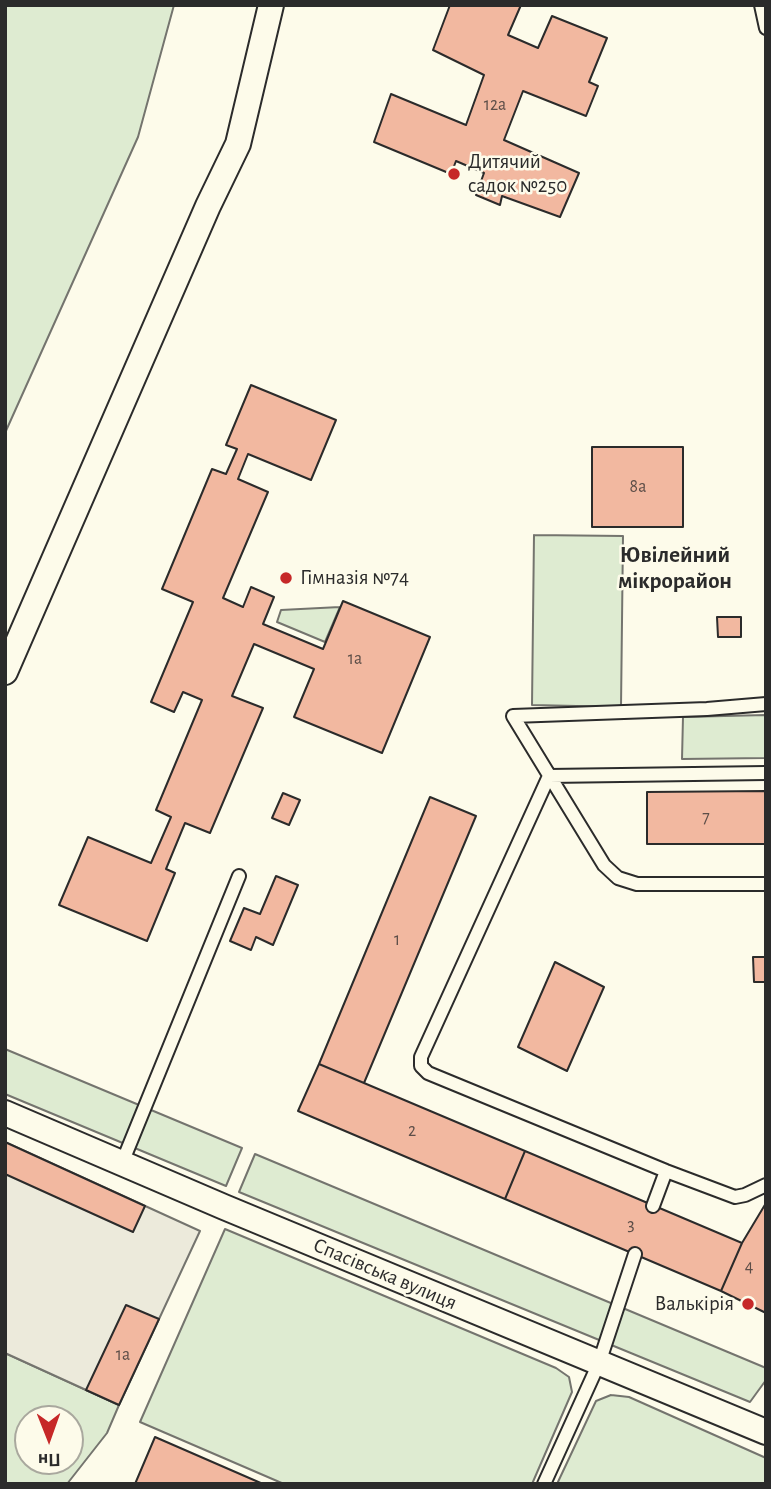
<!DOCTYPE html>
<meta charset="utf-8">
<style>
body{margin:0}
#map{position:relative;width:771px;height:1489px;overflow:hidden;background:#fdfbea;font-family:"Alegreya Sans",sans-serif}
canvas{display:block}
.frame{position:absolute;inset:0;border:7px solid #2b2b2b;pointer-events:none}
.north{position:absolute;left:14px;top:1405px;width:70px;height:70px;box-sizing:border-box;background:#fdfbea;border:2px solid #a9a89e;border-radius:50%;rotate:179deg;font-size:19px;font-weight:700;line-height:28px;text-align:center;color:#2b2b2b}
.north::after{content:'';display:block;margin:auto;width:24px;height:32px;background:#c62828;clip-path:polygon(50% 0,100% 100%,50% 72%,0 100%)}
</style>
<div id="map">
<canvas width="771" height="1489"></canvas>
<div class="frame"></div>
<div class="north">Пн</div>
</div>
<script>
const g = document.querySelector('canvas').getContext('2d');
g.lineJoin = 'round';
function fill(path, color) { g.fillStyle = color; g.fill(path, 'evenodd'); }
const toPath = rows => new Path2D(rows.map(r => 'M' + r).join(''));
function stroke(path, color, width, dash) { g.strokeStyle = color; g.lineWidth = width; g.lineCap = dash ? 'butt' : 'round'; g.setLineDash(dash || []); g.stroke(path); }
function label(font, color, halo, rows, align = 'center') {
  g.font = font + ' "Alegreya Sans",sans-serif'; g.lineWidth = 5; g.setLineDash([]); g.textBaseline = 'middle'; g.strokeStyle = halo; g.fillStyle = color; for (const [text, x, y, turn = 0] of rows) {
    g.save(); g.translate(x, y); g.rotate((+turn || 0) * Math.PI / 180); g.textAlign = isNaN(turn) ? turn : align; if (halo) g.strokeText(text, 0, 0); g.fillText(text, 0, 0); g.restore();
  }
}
const green = toPath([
 [5,5,174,5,138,137,5,433,5,5],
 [534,535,623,536,621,707,532,705,534,535],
 [340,607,325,642,277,622,281,610,340,607],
 [766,715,766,758,682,759,683,717,766,715],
 [5,1049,242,1148,226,1186,5,1094,5,1049],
 [255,1154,766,1368,766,1380,750,1402,239,1192,255,1154],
 [225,1229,556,1368,569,1377,572,1392,532,1484,284,1484,140,1422,225,1229],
 [5,1353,119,1405,107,1433,67,1484,5,1484,5,1353],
 [70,1419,70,1461,28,1461,28,1419,70,1419],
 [611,1395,629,1397,766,1458,766,1484,557,1484,596,1401,611,1395]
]);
const parking = toPath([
 [5,1142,200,1231,119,1405,5,1353,5,1142]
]);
const building = toPath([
 [450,5,521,5,508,35,538,48,552,16,607,38,589,82,598,86,586,116,523,91,504,140,579,173,560,217,502,196,500,205,476,195,484,173,456,161,451,174,374,142,391,94,466,125,484,75,433,50,450,5],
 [251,385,336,420,311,480,248,454,238,479,268,492,223,598,243,607,251,587,274,597,263,624,323,649,343,601,430,637,382,753,294,717,314,669,254,644,232,696,263,708,210,833,185,823,166,869,175,873,147,941,59,905,88,837,151,863,171,817,156,810,202,700,183,692,174,712,151,702,193,602,162,589,212,469,226,474,237,449,226,445,251,385],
 [592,447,683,447,683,527,592,527,592,447],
 [717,617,741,617,741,637,718,637,717,617],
 [766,791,766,844,647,844,647,792,766,791],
 [283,793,300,800,289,825,272,818,283,793],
 [430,797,476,816,364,1083,319,1064,430,797],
 [276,876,298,885,273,945,256,937,251,950,230,941,244,908,260,914,276,876],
 [753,957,766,957,766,982,754,982,753,957],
 [555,962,604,987,567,1071,518,1047,555,962],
 [319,1064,525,1151,505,1199,298,1111,319,1064],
 [5,1142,145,1206,133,1232,5,1174,5,1142],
 [525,1151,742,1243,721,1291,505,1199,525,1151],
 [766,1203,766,1313,721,1291,742,1243,766,1203],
 [126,1305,159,1319,119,1405,86,1390,126,1305],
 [155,1437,263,1484,135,1484,155,1437]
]);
const service = toPath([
 [761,5,766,28],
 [766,704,707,709,513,716,604,865,618,878,637,884,766,884],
 [549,776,421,1057,421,1066,428,1073,666,1171,735,1197,745,1195,766,1185],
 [549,776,766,773],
 [122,1163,239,876],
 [653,1206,666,1171],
 [544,1484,599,1363,635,1254]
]);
const minor = toPath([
 [5,672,208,206,238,144,271,5],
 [5,1113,224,1207,766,1432]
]);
const markers = [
 [454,174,7,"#c62828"],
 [286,578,7,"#c62828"],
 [748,1304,7,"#c62828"]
];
const numberNames = [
 ["12а",495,105],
 ["8а",638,487],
 ["1а",355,659],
 ["7",706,818],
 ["1",397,940],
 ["2",412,1131],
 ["3",631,1225],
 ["4",749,1267],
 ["1а",123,1355]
];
const poiNames = [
 ["Дитячий",468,162],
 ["садок №250",468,186],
 ["Гімназія №74",300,578],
 ["Валькірія",734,1304,"right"]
];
const streetNames = [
 ["Спасівська вулиця",385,1274,23]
];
const neighbourhoodNames = [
 ["Ювілейний",675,555],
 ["мікрорайон",675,581]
];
fill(green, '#deebd1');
stroke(green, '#74746e', 2);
fill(parking, '#eceadb');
stroke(parking, '#74746e', 2);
fill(building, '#f2b8a0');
stroke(building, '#2b2b2b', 2);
stroke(service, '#2b2b2b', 16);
stroke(minor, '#2b2b2b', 28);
stroke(service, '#fdfbea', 12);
stroke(minor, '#fdfbea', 24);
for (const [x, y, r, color] of markers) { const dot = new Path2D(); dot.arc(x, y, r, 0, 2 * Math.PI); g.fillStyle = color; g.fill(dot); stroke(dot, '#fdfbea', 2.5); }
label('18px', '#5d4e48', null, numberNames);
label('21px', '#2b2b2b', '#fdfbea', poiNames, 'left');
label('21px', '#2b2b2b', '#fdfbea', streetNames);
label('bold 23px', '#2b2b2b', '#fdfbea', neighbourhoodNames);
</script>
